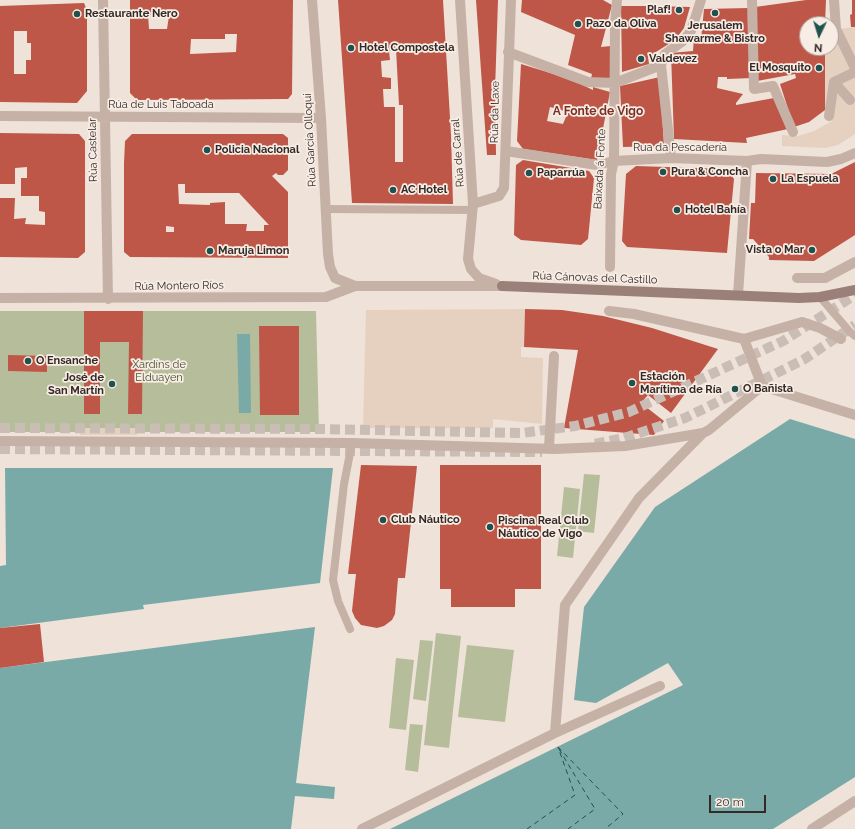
<!DOCTYPE html>
<meta charset="utf-8">
<style>
body{margin:0}
#map{position:relative;width:855px;height:829px;overflow:hidden;background:#efe2d9;font-family:Raleway,sans-serif}
canvas{display:block}
.north{position:absolute;left:799px;top:16px;width:40px;height:40px;box-sizing:border-box;background:#f7ede5;border:1px solid #a99f99;border-radius:50%;rotate:184deg;font-size:11px;font-weight:700;line-height:16px;text-align:center;color:#332926}
.north::after{content:'';display:block;margin:auto;width:14px;height:18px;background:#1f514f;clip-path:polygon(50% 0,100% 100%,50% 72%,0 100%)}
.scale{position:absolute;left:709px;top:795px;width:57px;height:18px;box-sizing:border-box;border:2px solid #332926;border-top:0;padding-left:5px;font-size:12px;line-height:14px;white-space:nowrap;color:#332926;-webkit-text-stroke:3px #f7ede5;paint-order:stroke}
</style>
<div id="map">
<canvas width="855" height="829"></canvas>
<div class="north">N</div>
<div class="scale">20 m</div>
</div>
<script>
const g = document.querySelector('canvas').getContext('2d');
g.lineJoin = 'round';
function fill(path, color) { g.fillStyle = color; g.fill(path, 'evenodd'); }
const toPath = rows => new Path2D(rows.map(r => 'M' + r).join(''));
function stroke(path, color, width, dash) { g.strokeStyle = color; g.lineWidth = width; g.lineCap = dash ? 'butt' : 'round'; g.setLineDash(dash || []); g.stroke(path); }
function label(font, color, halo, rows, align = 'center') {
  g.font = font + ' Raleway,sans-serif'; g.lineWidth = 3.5; g.setLineDash([]); g.textBaseline = 'middle'; g.strokeStyle = halo; g.fillStyle = color; for (const [text, x, y, turn = 0] of rows) {
    g.save(); g.translate(x, y); g.rotate((+turn || 0) * Math.PI / 180); g.textAlign = isNaN(turn) ? turn : align; if (halo) g.strokeText(text, 0, 0); g.fillText(text, 0, 0); g.restore();
  }
}
const green = toPath([
 [0,311,316,311,319,432,0,432],
 [584,474,600,475,594,533,578,531],
 [564,487,580,489,573,558,557,556],
 [436,633,461,636,449,748,424,745],
 [420,640,433,641,426,701,413,699],
 [467,645,514,650,505,722,458,717],
 [396,658,414,660,406,730,389,728],
 [410,724,423,725,418,772,405,770]
]);
const plaza = toPath([
 [855,27,855,134,838,145,825,148,782,146,782,135,798,136,814,131,832,121,825,110,825,48,831,48,831,30],
 [525,309,524,347,521,347,521,357,543,358,542,424,493,419,493,428,363,428,366,310],
 [80,428,137,428,137,435,80,435]
]);
const water = toPath([
 [237,334,250,334,251,413,239,413],
 [790,419,855,439,855,777,773,829,390,829,683,685,668,663,596,703,574,700,584,607,655,507],
 [5,468,333,468,320,583,143,605,144,609,0,628,0,566,6,565],
 [315,627,296,783,335,787,334,799,295,796,291,829,0,829,0,668]
]);
const ferry = toPath([
 [558,747,623,814,605,829],
 [559,749,595,809,568,829],
 [527,829,575,795,558,747]
]);
const building = toPath([
 [130,0,293,0,292,94,288,99,137,100,130,93],
 [148,15,169,16,167,29,149,29],
 [225,34,237,34,236,52,190,54,191,39,225,39],
 [338,0,443,0,451,135,453,204,352,203],
 [396,49,399,105,403,105,403,162,395,162,395,107,384,107,383,89,391,89,391,78,382,77,381,61,390,60,389,51],
 [476,0,498,0,495,91,496,155,487,155],
 [522,0,603,0,612,5,601,47,611,46,612,78,591,79,592,74,568,65,575,35,521,12],
 [806,0,826,0,825,24,807,24,807,48,825,48,825,110,809,122,794,127,780,84,796,78,795,74,757,81,755,7],
 [852,0,855,0,855,27,851,27,850,15,852,14],
 [84,3,87,10,87,91,77,103,0,102,0,6],
 [14,31,27,31,27,43,31,43,31,60,26,60,26,74,14,74],
 [621,6,655,6,690,7,684,28,675,40,648,57,649,64,622,72],
 [749,8,752,78,727,79,727,77,718,77,717,88,743,94,736,103,736,105,774,98,788,129,746,138,747,143,674,139,671,53,693,51,694,38,701,40,704,9],
 [521,64,570,79,593,90,593,87,610,92,597,160,523,149,517,141],
 [550,107,568,112,563,124,547,121],
 [660,77,664,146,623,147,620,86],
 [0,133,79,134,85,141,85,252,78,258,0,257,0,198,15,198,14,219,26,218,25,224,45,225,45,212,39,211,39,196,21,196,21,178,27,178,27,167,15,168,15,184,0,184],
 [132,134,283,134,288,138,288,170,283,175,278,175,276,173,272,176,288,192,288,258,130,257,124,252,124,163,125,141],
 [178,184,185,184,185,193,239,193,269,225,264,225,264,231,246,231,247,224,225,224,225,202,210,203,210,205,179,204],
 [166,226,174,227,174,232,166,232],
 [523,160,589,171,594,178,588,239,581,245,521,240,514,235,516,165],
 [855,162,855,235,814,261,769,260,769,257,753,239,749,239,751,203,755,203,756,173,831,174],
 [636,166,727,169,734,179,727,253,627,247,622,241,626,174],
 [525,309,562,310,603,316,652,328,718,349,671,413,648,395,641,403,664,421,654,435,564,428,578,350,524,347],
 [84,311,143,311,142,414,128,414,129,342,100,342,100,414,84,414],
 [259,326,299,326,299,415,260,415],
 [8,355,47,356,47,372,8,371],
 [361,465,417,466,405,578,398,578,395,614,392,620,384,626,377,628,361,625,355,618,352,611,356,574,348,574],
 [440,465,541,465,541,589,515,589,515,607,451,607,451,589,440,589],
 [40,624,44,662,0,668,0,628]
]);
const primaryTunnel = toPath([
 [0,428,320,429,522,433,575,426,629,412,783,341,855,295],
 [595,444,624,438,685,418,803,360,855,325],
 [0,449,542,452]
]);
const lane = toPath([
 [326,209,473,210],
 [820,297,850,332,855,336],
 [350,629,338,601,333,580,344,484,352,443]
]);
const street = toPath([
 [103,0,108,299],
 [312,0,321,118,328,254,330,267,335,278,355,286,502,286],
 [460,0,473,204,468,259,471,269,479,278,496,284],
 [752,0,754,89,773,86,793,132],
 [834,0,836,29,855,68],
 [508,52,588,82,615,83,661,65],
 [834,82,850,100],
 [0,116,321,118],
 [829,116,834,82,855,72],
 [506,151,597,165,614,161,671,158,747,161],
 [671,158,661,65,665,54,683,41,691,31,701,0],
 [473,204,499,196,504,188,511,0],
 [610,267,611,174,614,161,615,24,617,0],
 [797,278,825,278,855,262],
 [738,295,747,161,761,159,827,162,841,159,855,153],
 [0,298,326,297,355,286],
 [609,311,634,314,744,339,802,322,820,328,841,339],
 [744,339,762,386],
 [762,386,855,415],
 [0,441,352,443,555,449,625,446,703,433,709,430,762,386],
 [549,448,554,356],
 [555,733,565,605,639,498,703,433],
 [362,829,555,733,660,686],
 [812,829,855,801]
]);
const secondary = toPath([
 [502,286,799,298,820,297,855,290]
]);
const markers = [
 [679,10,4,"#1f514f"],
 [715,13,4,"#1f514f"],
 [77,14,4,"#1f514f"],
 [578,24,4,"#1f514f"],
 [351,48,4,"#1f514f"],
 [641,59,4,"#1f514f"],
 [819,68,4,"#1f514f"],
 [207,150,4,"#1f514f"],
 [663,172,4,"#1f514f"],
 [529,173,4,"#1f514f"],
 [773,179,4,"#1f514f"],
 [393,190,4,"#1f514f"],
 [677,210,4,"#1f514f"],
 [812,250,4,"#1f514f"],
 [210,251,4,"#1f514f"],
 [28,361,4,"#1f514f"],
 [632,383,4,"#1f514f"],
 [112,384,4,"#1f514f"],
 [735,389,4,"#1f514f"],
 [383,520,4,"#1f514f"],
 [490,527,4,"#1f514f"]
];
const poiNames = [
 ["Plaf!",671,10,"right"],
 ["Restaurante Nero",85,14],
 ["Pazo da Oliva",586,24],
 ["Jerusalem",715,26,"center"],
 ["Shawarme & Bistro",715,39,"center"],
 ["Hotel Compostela",359,48],
 ["Valdevez",649,59],
 ["El Mosquito",811,68,"right"],
 ["Policia Nacional",215,150],
 ["Pura & Concha",671,172],
 ["Paparrúa",537,173],
 ["La Espuela",781,179],
 ["AC Hotel",401,190],
 ["Hotel Bahía",685,210],
 ["Vista o Mar",804,250,"right"],
 ["Maruja Limon",218,251],
 ["O Ensanche",36,361],
 ["Estación",640,377],
 ["Marítima de Ría",640,390],
 ["José de",104,378,"right"],
 ["San Martín",104,391,"right"],
 ["O Bañista",743,389],
 ["Club Náutico",391,520],
 ["Piscina Real Club",498,521],
 ["Náutico de Vigo",498,534]
];
const streetNames = [
 ["Rúa de Luis Taboada",161,105],
 ["Rúa da Laxe",495,112,-89],
 ["Rúa García Olloqui",310,140,-93],
 ["Rua da Pescadería",680,148],
 ["Rúa Castelar",93,150,-91],
 ["Rúa de Carral",458,153,-94],
 ["Baixada á Fonte",600,169,-87],
 ["Rúa Cánovas del Castillo",595,278,2],
 ["Rúa Montero Ríos",179,286,-1]
];
const parkNames = [
 ["Xardíns de",159,365],
 ["Elduayen",159,378]
];
const neighbourhoodNames = [
 ["A Fonte de Vigo",598,111]
];
fill(green, '#b5bd9a');
fill(plaza, '#e6d1c1');
fill(water, '#7aaaa7');
stroke(ferry, '#1f514f', 1, [5, 4]);
fill(building, '#be5748');
stroke(primaryTunnel, '#c9bdb5', 10, [10, 5]);
stroke(lane, '#c6b1a6', 8);
stroke(street, '#c6b1a6', 10);
stroke(secondary, '#9a8078', 10);
for (const [x, y, r, color] of markers) { const dot = new Path2D(); dot.arc(x, y, r, 0, 2 * Math.PI); g.fillStyle = color; g.fill(dot); stroke(dot, '#f7ede5', 1.5); }
label('bold 11px', '#332926', '#f7ede5', poiNames, 'left');
label('11px', '#332926', '#f7ede5', streetNames);
label('11px', '#464f2c', '#f7ede5', parkNames);
label('bold 12px', '#7c3025', '#f7ede5', neighbourhoodNames);
</script>
